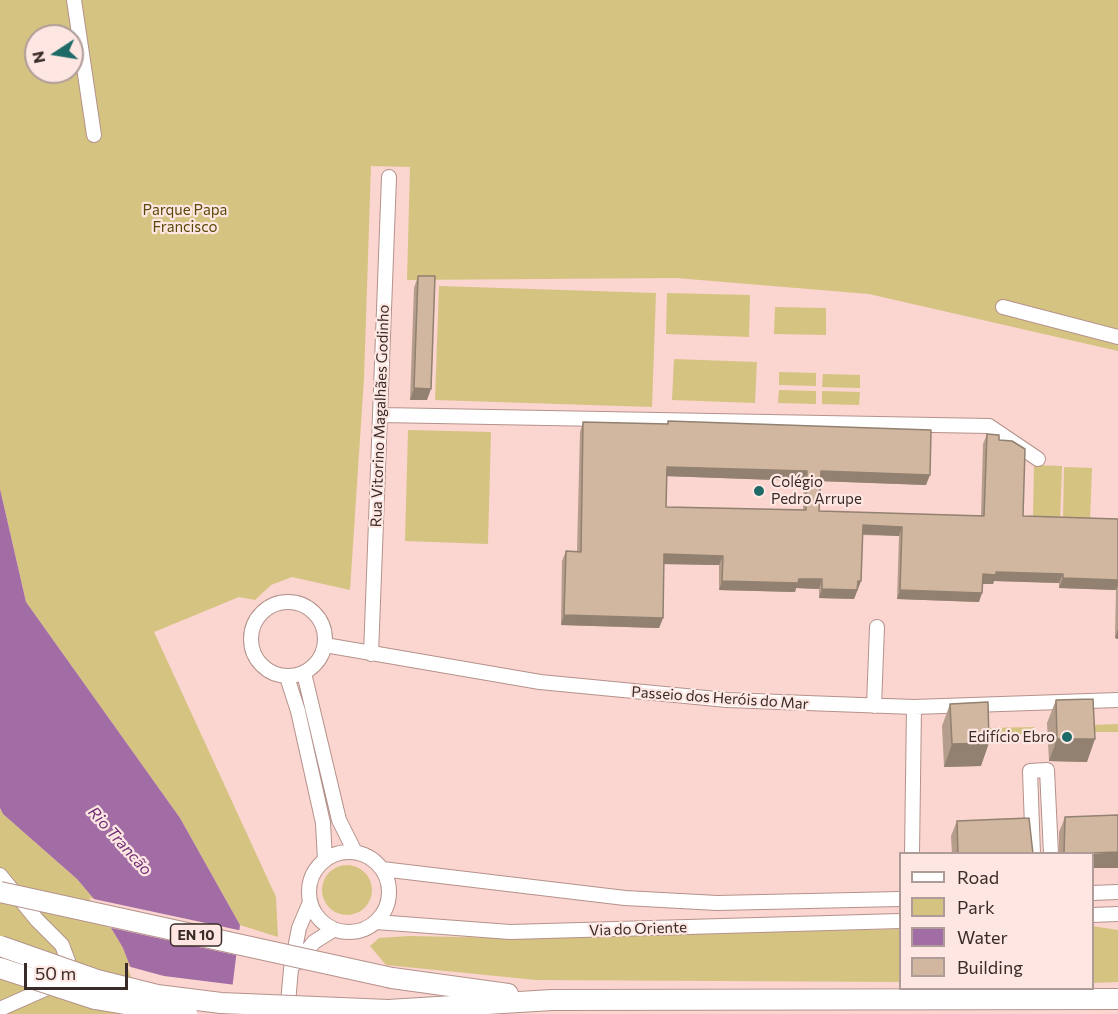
<!DOCTYPE html>
<meta charset="utf-8">
<style>
body{margin:0}
#map{position:relative;width:1118px;height:1014px;overflow:hidden;background:#fbd5cf;font-family:Commissioner,sans-serif}
canvas{display:block}
.legend{position:absolute;left:899px;top:852px;width:195px;height:138px;box-sizing:border-box;background:#fee7e2;border:2px solid #af9c98;margin:0;padding:8px 10px;list-style:none;font-size:18px;color:#392b28}
.legend li{display:flex;align-items:center;gap:12px;height:30px}
.legend b{width:30px;border:2px solid #af9c98}
.north{position:absolute;left:24px;top:24px;width:60px;height:60px;box-sizing:border-box;background:#fee7e2;border:2px solid #af9c98;border-radius:50%;rotate:258deg;font-size:16px;font-weight:700;line-height:24px;text-align:center;color:#392b28}
.north::after{content:'';display:block;margin:auto;width:21px;height:27px;background:#1e6a67;clip-path:polygon(50% 0,100% 100%,50% 72%,0 100%)}
.scale{position:absolute;left:24px;top:963px;width:104px;height:27px;box-sizing:border-box;border:3px solid #392b28;border-top:0;padding-left:8px;font-size:18px;line-height:21px;white-space:nowrap;color:#392b28;-webkit-text-stroke:4px #fee7e2;paint-order:stroke}
</style>
<div id="map">
<canvas width="1118" height="1014"></canvas>
<ul class="legend">
<li><b style="height:8px;background:#fff"></b>Road</li>
<li><b style="height:16px;background:#d5c382"></b>Park</li>
<li><b style="height:16px;background:#a26ca5"></b>Water</li>
<li><b style="height:16px;background:#d1b7a0"></b>Building</li>
</ul>
<div class="north">N</div>
<div class="scale">50 m</div>
</div>
<script>
const g = document.querySelector('canvas').getContext('2d');
g.lineJoin = 'round';
function fill(path, color) { g.fillStyle = color; g.fill(path, 'evenodd'); }
const toPath = rows => new Path2D(rows.map(r => 'M' + r).join(''));
function stroke(path, color, width, dash) { g.strokeStyle = color; g.lineWidth = width; g.lineCap = dash ? 'butt' : 'round'; g.setLineDash(dash || []); g.stroke(path); }
function label(font, color, halo, rows, align = 'center') {
  g.font = font + ' Commissioner,sans-serif'; g.lineWidth = 4.5; g.setLineDash([]); g.textBaseline = 'middle'; g.strokeStyle = halo; g.fillStyle = color; for (const [text, x, y, turn = 0] of rows) {
    g.save(); g.translate(x, y); g.rotate((+turn || 0) * Math.PI / 180); g.textAlign = isNaN(turn) ? turn : align; if (halo) g.strokeText(text, 0, 0); g.fillText(text, 0, 0); g.restore();
  }
}
const green = toPath([
 [0,0,1118,0,1118,351,869,294,676,278,407,280,410,167,371,166,364,378,350,590,292,577,271,585,255,600,239,597,154,632,276,897,278,937,240,925,180,818,26,602,0,489],
 [36,36,72,36,72,72,36,72],
 [439,286,656,293,652,407,435,400],
 [667,293,750,295,749,337,666,334],
 [775,307,826,308,826,335,774,334],
 [674,359,757,362,755,403,672,400],
 [779,372,816,373,816,386,779,385],
 [823,374,860,375,860,388,822,387],
 [779,390,816,391,816,404,778,403],
 [822,391,860,392,859,405,822,404],
 [408,430,491,432,488,544,405,541],
 [1034,465,1062,466,1060,520,1033,519],
 [1064,467,1092,468,1090,521,1063,520],
 [1118,724,1118,732,1091,732,1091,725],
 [1034,727,1034,734,986,735,986,728],
 [0,809,3,814,77,879,94,899,123,948,142,997,145,1014,0,1014],
 '322 890a25 25 0 1 1 50 0a25 25 0 1 1-50 0Z',
 [1092,926,1118,930,1118,982,1093,983],
 [900,929,900,982,536,980,386,965,370,946,379,938,409,936,510,938]
]);
const water = toPath([
 [0,489,26,602,180,818,240,925,229,1014,142,997,123,948,94,899,77,879,3,814,0,808]
]);
const pier = toPath([
 [89,898,243,931,240,956,107,927],
 [127,966,164,976,236,985,233,1014,142,1014,139,998]
]);
const minor = toPath([
 [74,0,94,135],
 [1003,307,1118,337],
 [381,415,989,426,1038,459],
 '251 639a37 37 0 1 1 74 0a37 37 0 1 1-74 0Z',
 [325,645,540,682,727,700,914,707,1118,700],
 [371,654,389,177],
 [304,673,339,820,355,852],
 [287,677,298,711,323,823,325,860],
 [874,706,877,627],
 '309 892a40 40 0 1 1 80 0a40 40 0 1 1-80 0Z',
 [912,854,914,707],
 [1033,854,1030,771,1047,770,1051,854],
 [382,869,625,898,717,903,900,899],
 [0,875,37,920,62,945,68,961,67,971,61,982,0,1009],
 [1092,893,1118,892],
 [1092,915,1118,914],
 [376,922,510,932,900,921],
 [297,963,314,942,333,930],
 [287,1014,291,969,299,928,310,902]
]);
const highway = toPath([
 [392,978,508,994],
 [388,1010,552,1000,1118,999]
]);
const highwayBridge = toPath([
 [0,892,392,978],
 [0,946,97,980,157,995,221,1003,388,1010],
 [0,968,95,999,187,1014]
]);
const wall = toPath([
 [418,276,427,400,410,400,414,288],
 [668,421,926,485,820,481,819,511,981,516,983,444,987,434,999,440,1023,516,1118,519,1118,639,1115,638,1116,590,1059,588,1059,583,994,581,993,584,982,584,979,602,897,599,899,536,862,535,861,581,854,599,819,598,819,589,796,588,795,592,719,590,719,565,664,564,663,618,659,628,561,625,562,561,566,551,577,551,580,432,583,422,667,424],
 [666,476,804,481,803,510,666,507],
 [1056,700,1087,762,1049,761,1047,723],
 [950,704,981,766,944,767,942,726],
 [1065,817,1092,854,1059,854,1059,832],
 [957,821,1033,854,952,854,951,836]
]);
const shadedWall = toPath([
 [414,388,431,389,427,400,410,400],
 [667,467,807,471,804,481,663,476],
 [821,471,930,475,926,485,817,481],
 [863,525,902,527,899,536,859,534],
 [664,554,723,556,719,565,661,564],
 [996,572,1063,574,1059,583,994,581,993,584,979,584,983,574],
 [1063,578,1118,580,1118,585,1116,590,1059,588],
 [799,579,822,579,819,589,796,588,795,592,719,590,722,581],
 [858,581,861,581,854,599,819,598,822,589],
 [900,590,982,593,979,602,897,599],
 [564,615,663,618,659,628,561,625],
 [1118,629,1118,639,1115,638],
 [1057,739,1095,739,1087,762,1049,761],
 [989,743,981,766,944,767,952,744],
 [1118,852,1118,868,1092,868,1092,854]
]);
const building = toPath([
 [418,276,435,276,431,389,414,388,418,276],
 [668,421,931,430,930,475,821,471,819,511,984,516,987,434,999,435,999,440,1012,441,1025,449,1023,516,1118,519,1118,580,1063,578,1063,574,996,572,996,575,983,574,982,593,900,590,902,527,863,525,861,581,858,581,857,590,822,589,822,579,799,579,798,583,722,581,723,556,664,554,663,618,564,615,566,551,581,552,583,422,668,424,668,421],
 [667,467,807,471,806,510,666,507,667,467],
 [1093,699,1095,739,1057,739,1056,700,1093,699],
 [988,702,989,743,952,744,950,704,988,702],
 [1118,815,1118,852,1064,854,1065,817,1118,815],
 [1029,818,1033,854,958,854,957,821,1029,818]
]);
const markers = [
 [759,491,6,"#1e6a67"],
 [1067,737,6,"#1e6a67"]
];
const shields = [
 [196,935,51]
];
const shieldNames = [
 ["EN 10",196,935]
];
const parkNames = [
 ["Parque Papa",185,210],
 ["Francisco",185,227]
];
const streetNames = [
 ["Rua Vitorino Magalhães Godinho",380,416,-88],
 ["Passeio dos Heróis do Mar",720,698,4],
 ["Via do Oriente",638,929,-2]
];
const poiNames = [
 ["Colégio",771,482],
 ["Pedro Arrupe",771,499],
 ["Edifício Ebro",1055,737,"right"]
];
const waterNames = [
 ["Rio Trancão",120,841,48]
];
fill(green, '#d5c382');
fill(water, '#a26ca5');
fill(pier, '#fbd5cf');
stroke(minor, '#b4928b', 16);
stroke(highway, '#b4928b', 22);
stroke(minor, '#fff', 14);
stroke(highway, '#fff', 20);
stroke(highwayBridge, '#b4928b', 22, []);
stroke(highwayBridge, '#fff', 20);
fill(wall, '#b49d8a');
fill(shadedWall, '#928070');
fill(building, '#d1b7a0');
stroke(building, '#928070', 1.5);
for (const [x, y, r, color] of markers) { const dot = new Path2D(); dot.arc(x, y, r, 0, 2 * Math.PI); g.fillStyle = color; g.fill(dot); stroke(dot, '#fee7e2', 2); }
for (const [x, y, w] of shields) { const box = new Path2D(); box.roundRect(x - w / 2, y - 11, w, 22, 4.5); g.fillStyle = '#fee7e2'; g.fill(box); stroke(box, '#392b28', 1.5); }
label('bold 14px', '#392b28', null, shieldNames);
label('15px', '#5a4a09', '#fee7e2', parkNames);
label('15px', '#392b28', '#fee7e2', streetNames);
label('15px', '#392b28', '#fee7e2', poiNames, 'left');
label('italic 16px', '#702d75', '#fee7e2', waterNames);
</script>
